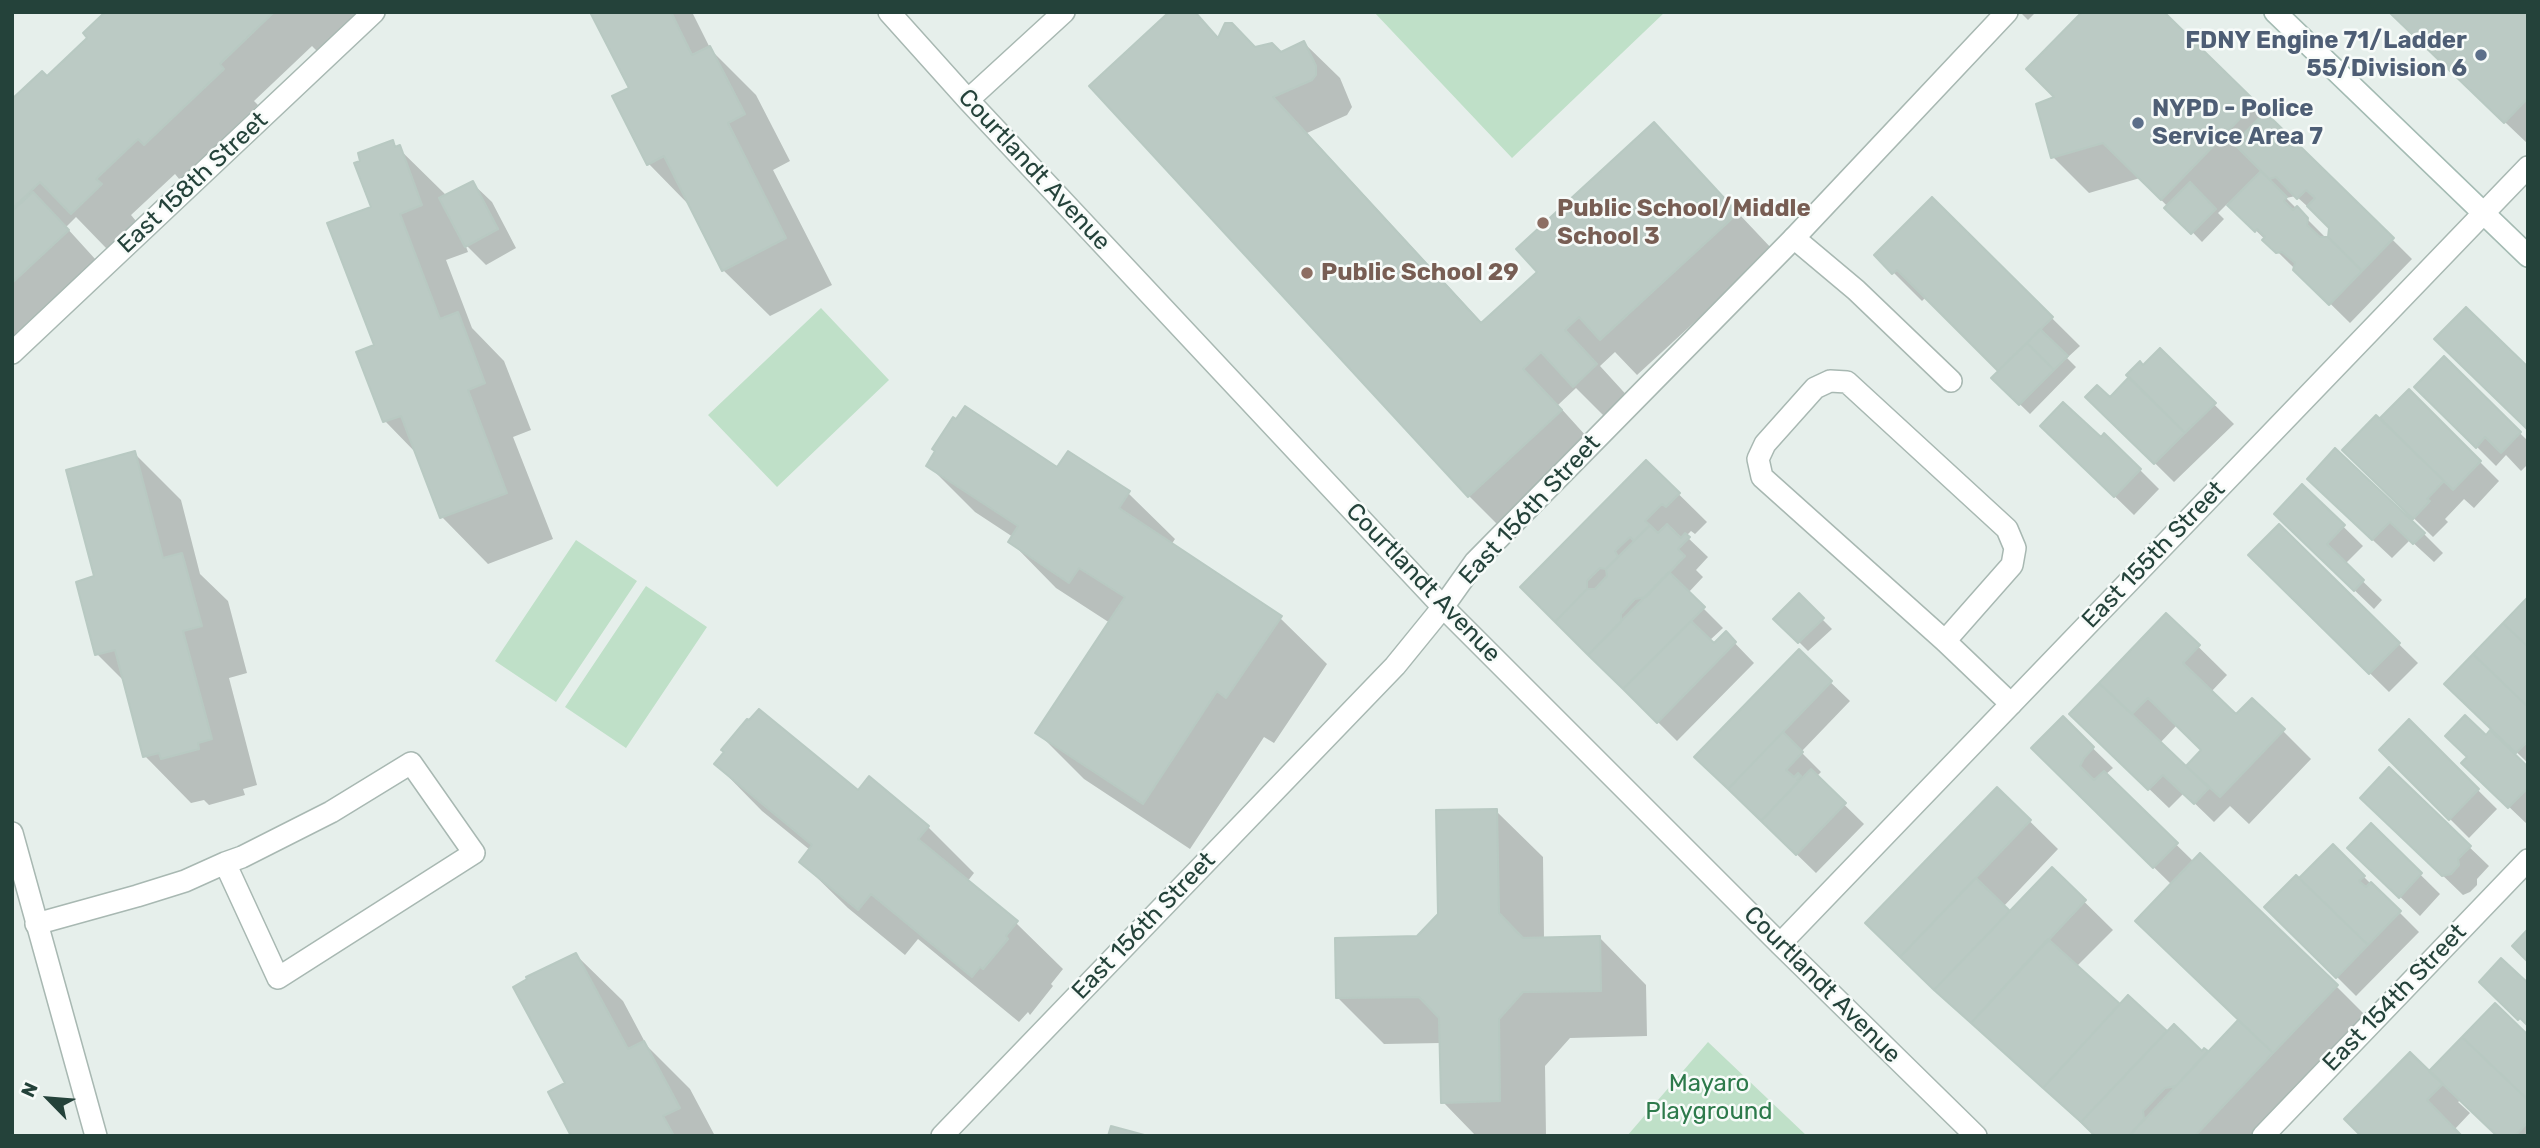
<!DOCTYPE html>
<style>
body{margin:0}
#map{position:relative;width:2540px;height:1148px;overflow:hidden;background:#e6efeb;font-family:Rubik,sans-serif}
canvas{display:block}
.frame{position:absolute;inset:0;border:14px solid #24423a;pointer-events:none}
.north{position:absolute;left:14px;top:1064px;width:70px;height:70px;-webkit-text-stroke:5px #f7fbf9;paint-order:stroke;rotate:295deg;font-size:19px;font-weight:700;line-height:28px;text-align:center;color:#24423a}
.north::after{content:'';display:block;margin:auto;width:24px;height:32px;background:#24423a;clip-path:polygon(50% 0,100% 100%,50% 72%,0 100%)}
</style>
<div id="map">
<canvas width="2540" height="1148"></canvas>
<div class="frame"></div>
<div class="north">N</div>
</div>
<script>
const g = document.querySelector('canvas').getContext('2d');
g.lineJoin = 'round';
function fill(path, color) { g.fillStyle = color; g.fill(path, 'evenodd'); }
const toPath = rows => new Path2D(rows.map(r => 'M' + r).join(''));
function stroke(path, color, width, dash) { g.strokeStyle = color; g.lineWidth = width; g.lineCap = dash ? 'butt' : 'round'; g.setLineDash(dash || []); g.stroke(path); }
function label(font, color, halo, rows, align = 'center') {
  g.font = font + ' Rubik,sans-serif'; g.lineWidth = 5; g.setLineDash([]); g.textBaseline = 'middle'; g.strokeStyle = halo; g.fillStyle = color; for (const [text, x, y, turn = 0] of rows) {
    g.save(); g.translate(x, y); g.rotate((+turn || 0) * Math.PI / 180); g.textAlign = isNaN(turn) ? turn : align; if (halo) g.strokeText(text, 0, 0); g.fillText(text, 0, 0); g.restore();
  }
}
const green = toPath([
 [1374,12,1665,12,1512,158],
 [821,308,889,380,777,487,708,415],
 [576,540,637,581,556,702,495,661],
 [646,586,707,627,626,748,565,707],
 [1708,1042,1807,1136,1627,1136]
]);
const shadow = toPath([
 [108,12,360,12,318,52,312,46,254,101,258,105,180,180,175,174,131,215,136,221,107,249,76,217,66,227,96,260,12,337,12,111,90,38],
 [592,12,692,12,711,50,756,95,790,161,773,170,832,285,770,316,723,270,691,207,648,163,631,88],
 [1193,12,1220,39,1280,54,1304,43,1340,78,1352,107,1347,115,1307,133,1483,324,1540,272,1654,124,1773,250,1637,375,1615,352,1600,366,1632,401,1609,421,1576,388,1558,405,1596,447,1505,532,1469,496,1092,86],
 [2020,12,2036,12,2028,20],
 [2528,12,2528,144,2424,45],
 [2255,103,2412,259,2350,323,2228,203,2218,213,2224,219,2202,242,2140,178,2089,193,2053,157,2038,105],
 [2296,196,2331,228,2329,241,2286,198],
 [392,142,447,196,472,183,492,202,516,248,486,265,465,244,468,252,446,260,472,328,504,361,531,430,513,437,553,539,488,564,442,517,418,455,385,421,358,353,376,346,373,208],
 [1932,199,2080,346,2067,358,2076,367,2030,414,1993,378,2000,371,1926,297,1922,301,1876,255],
 [2160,351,2234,424,2174,482,2088,397,2110,399],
 [2444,359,2528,441,2528,464,2521,471,2506,455,2496,466,2417,387],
 [2409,391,2499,481,2474,508,2464,499,2445,519,2448,522,2433,537,2344,450,2380,420],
 [2101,439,2140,470,2159,489,2134,515,2062,445],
 [134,453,181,500,200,574,228,601,247,673,229,678,257,785,243,789,245,795,209,805,204,800,191,803,145,756,125,682,97,654,96,577],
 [1646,462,1707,522,1695,534,1691,531,1686,536,1708,557,1696,570,1703,577,1688,593,1723,628,1709,641,1714,646,1726,634,1754,663,1677,741,1522,587],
 [928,465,1057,469,1128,493,1175,539,1171,545,1280,618,1327,664,1274,743,1264,737,1190,849,1084,779,1038,733,1110,623,1056,588,1010,541,1013,537,975,512],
 [2303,487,2363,546,2345,564,2382,600,2374,609,2296,534],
 [2328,498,2424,534,2443,553,2434,562,2410,540,2392,558],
 [2279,526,2418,663,2389,692,2250,555],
 [1799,596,1832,629,1808,651,1776,619],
 [2528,599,2528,763,2465,703],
 [2166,615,2227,675,2211,692,2236,716,2283,731,2311,759,2249,824,2230,806,2214,822,2184,793,2169,808,2071,714],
 [2177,725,2203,750,2186,768,2160,743],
 [1799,652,1850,701,1801,752,1821,772,1816,777,1864,824,1816,873,1716,776],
 [2063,719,2113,768,2105,775,2194,862,2336,986,2365,1015,2250,1136,2095,1136,1896,952,1997,789,2058,849,2003,907,2010,914,2052,870,2113,930,2076,967,2120,1007,2129,997,2167,1033,2208,1054,2240,1020,2172,885,2033,749],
 [2409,722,2497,809,2469,838,2381,750],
 [2486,738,2528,769,2528,825,2483,782],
 [716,764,858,793,928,827,974,873,967,882,1016,923,1063,969,1051,984,1053,986,1030,1015,1028,1012,1019,1022,918,939,905,955,848,908,801,862,810,850,762,811],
 [2389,770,2489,866,2477,879,2477,885,2470,892,2463,895,2382,817],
 [1496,811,1543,857,1544,939,1600,938,1646,985,1647,1036,1570,1038,1545,1066,1546,1136,1476,1136,1443,1102,1441,1043,1384,1044,1338,998,1417,938,1440,915],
 [2371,826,2440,894,2420,916,2369,867],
 [2333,846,2419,932,2356,996,2267,907,2299,880],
 [576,955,623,1001,647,1046,690,1089,715,1136,573,1136,567,1084,515,987,559,961,561,963],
 [2528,1037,2528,1136,2498,1136,2461,1100,2458,1102,2470,1113,2454,1130,2363,1136,2429,1074]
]);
const building = toPath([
 [105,12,274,12,220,64,224,69,144,145,138,139,96,179,102,184,71,214,40,182,12,209,12,99,42,71,47,76,87,38,83,33,105,12],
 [590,12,671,12,692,55,710,46,745,114,728,123,786,238,722,271,664,156,647,165,612,96,629,88,590,12],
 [1169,12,1195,12,1218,38,1225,23,1232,23,1255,47,1272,43,1281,52,1304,41,1316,66,1316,75,1312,80,1273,97,1481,323,1537,272,1516,249,1654,122,1738,213,1600,340,1579,317,1565,330,1597,364,1573,387,1541,352,1523,369,1562,410,1468,497,1089,86,1169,12],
 [2082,12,2164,12,2256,102,2161,200,2103,143,2051,158,2036,104,2054,97,2026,69,2082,12],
 [2389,12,2528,12,2528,98,2504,123,2389,12],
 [2265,112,2394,238,2362,271,2328,237,2329,228,2307,206,2315,198,2306,190,2297,199,2276,177,2269,179,2234,144,2265,112],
 [393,140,395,147,400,145,422,205,400,214,440,319,458,312,485,383,468,390,507,493,440,518,401,416,383,422,356,352,374,345,327,223,371,207,354,163,360,161,358,153,393,140],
 [2261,171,2287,197,2284,201,2293,210,2297,206,2308,218,2307,225,2320,237,2328,237,2362,271,2329,305,2293,270,2295,263,2282,252,2276,253,2262,240,2265,237,2257,229,2255,232,2227,205,2261,171],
 [473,181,498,229,465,247,439,198,473,181],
 [2190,182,2216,209,2191,234,2164,208,2190,182],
 [33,192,69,230,12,283,12,211,33,192],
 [1932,197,2053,317,1998,371,1897,270,1892,274,1874,255,1932,197],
 [2466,307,2528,367,2528,430,2434,339,2466,307],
 [2040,329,2068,356,2054,370,2027,343,2040,329],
 [2027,343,2054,370,2019,405,1991,378,2027,343],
 [2160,348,2216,403,2185,433,2126,375,2140,361,2143,365,2160,348],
 [2444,356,2521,432,2501,453,2485,437,2476,448,2414,387,2444,356],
 [2129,377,2185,433,2154,464,2085,397,2097,385,2110,397,2129,377],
 [2409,389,2481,461,2453,490,2380,418,2409,389],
 [2063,402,2101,437,2104,433,2141,469,2114,497,2040,426,2063,402],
 [965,406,1057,467,1068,451,1130,491,1119,508,1282,616,1226,698,1217,691,1143,804,1035,733,1125,597,1079,568,1069,583,1008,542,1018,526,926,466,935,451,932,449,953,417,956,419,965,406],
 [2376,415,2444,481,2427,499,2430,501,2413,519,2342,450,2376,415],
 [2335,448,2425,533,2413,544,2390,522,2372,540,2307,479,2335,448],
 [135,451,163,558,182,553,202,626,183,631,212,739,198,743,199,749,161,759,159,753,143,757,115,650,95,655,76,582,94,576,66,470,135,451],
 [1646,460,1680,493,1666,507,1662,504,1645,521,1650,525,1634,541,1630,537,1615,551,1618,557,1606,569,1600,568,1587,581,1587,589,1555,622,1520,587,1646,460],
 [2302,484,2345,525,2327,544,2364,580,2354,591,2274,514,2302,484],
 [1667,524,1681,538,1685,533,1690,537,1678,549,1685,556,1646,597,1635,599,1621,614,1621,622,1588,655,1555,622,1587,589,1595,589,1607,576,1606,569,1650,525,1658,533,1667,524],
 [2279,524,2400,643,2369,674,2248,555,2279,524],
 [1669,572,1705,607,1623,689,1588,655,1669,572],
 [1799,593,1824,618,1798,643,1773,619,1799,593],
 [2528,597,2528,647,2503,623,2528,597],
 [2166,613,2200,645,2183,663,2236,714,2252,698,2285,729,2220,797,2186,766,2201,750,2148,698,2132,714,2099,683,2166,613],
 [1691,621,1714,643,1726,631,1736,642,1657,723,1623,689,1691,621],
 [2503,623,2528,647,2528,707,2473,654,2503,623],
 [1799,649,1832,681,1728,789,1694,757,1799,649],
 [2473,654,2528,707,2528,741,2516,753,2444,684,2473,654],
 [2099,683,2209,788,2194,804,2163,775,2148,790,2069,714,2099,683],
 [759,709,858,790,869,776,929,826,918,839,1018,921,1006,936,1008,939,983,969,980,967,972,977,871,894,858,910,799,862,812,845,714,764,724,752,721,750,747,719,749,720,759,709],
 [2465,715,2486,735,2490,730,2528,767,2528,788,2508,808,2461,763,2467,757,2445,736,2465,715],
 [2063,716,2094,747,2084,758,2080,766,2094,780,2104,771,2178,843,2153,868,2031,748,2063,716],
 [2409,719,2479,789,2449,820,2379,750,2409,719],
 [1783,732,1803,752,1786,770,1794,777,1798,773,1801,776,1797,780,1799,781,1761,821,1728,789,1783,732],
 [2389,767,2471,846,2458,859,2459,865,2451,874,2442,876,2360,798,2389,767],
 [1811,769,1846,803,1796,855,1761,821,1811,769],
 [1997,787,2031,820,1900,957,1865,923,1997,787],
 [1497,809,1499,913,1523,938,1600,936,1601,991,1523,992,1499,1019,1500,1101,1441,1103,1439,1018,1419,997,1336,998,1335,938,1417,936,1438,914,1436,810,1497,809],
 [2371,823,2422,873,2399,898,2347,848,2371,823],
 [2333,844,2365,876,2359,881,2366,887,2371,882,2401,911,2368,945,2299,878,2333,844],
 [2200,853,2338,985,2273,1053,2135,921,2200,853],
 [2052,867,2086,900,1971,1023,1934,990,2052,867],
 [2296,875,2368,945,2336,978,2264,907,2296,875],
 [1976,878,2010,911,1934,990,1900,957,1976,878],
 [2528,929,2528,962,2512,946,2528,929],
 [2048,939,2120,1004,2043,1088,1971,1023,2048,939],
 [576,953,628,1049,644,1041,680,1108,663,1116,674,1136,571,1136,548,1092,565,1083,513,987,527,979,526,977,576,953],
 [2501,958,2528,983,2528,1026,2520,1018,2518,1020,2479,982,2501,958],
 [2128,995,2167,1031,2081,1122,2043,1088,2128,995],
 [2495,1003,2528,1035,2528,1100,2462,1037,2495,1003],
 [2238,1020,2273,1053,2195,1136,2129,1136,2238,1020],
 [2174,1024,2202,1051,2204,1048,2208,1051,2176,1086,2165,1088,2143,1111,2144,1119,2129,1136,2095,1136,2081,1122,2174,1024],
 [2462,1037,2528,1100,2528,1122,2515,1136,2497,1136,2429,1071,2462,1037],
 [2410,1052,2443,1084,2427,1100,2462,1136,2361,1136,2344,1119,2410,1052],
 [1111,1126,1148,1136,1108,1136,1111,1126]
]);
const lane = toPath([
 [1794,238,1856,290,1951,381],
 [1830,381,1847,382,2007,529,2015,548,2012,565,1945,641,1762,477,1758,459,1765,444,1815,388,1830,381],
 [1945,641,2011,704],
 [36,924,137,896,185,881,225,863,242,857,331,812,411,763,474,853,278,978,225,863]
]);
const street = toPath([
 [889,12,968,100,1443,607,1780,944,1976,1136],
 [968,100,1064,12],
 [12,353,374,12],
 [12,833,96,1136],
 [1780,944,2528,167],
 [942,1136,1395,666,1443,607,1475,562,1794,238,2007,12],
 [2263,1136,2528,860]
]);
const secondary = toPath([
 [2275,12,2528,256]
]);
const markers = [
 [2481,55,7,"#5c6f8a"],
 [2138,123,7,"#5c6f8a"],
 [1543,223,7,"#8d6e63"],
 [1307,273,7,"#8d6e63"]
];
const serviceNames = [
 ["FDNY Engine 71/Ladder",2467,41],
 ["55/Division 6",2467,69],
 ["NYPD - Police",2152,109,"left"],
 ["Service Area 7",2152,137,"left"]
];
const streetNames = [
 ["Courtlandt Avenue",1034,170,47],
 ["East 158th Street",193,183,-43],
 ["East 156th Street",1530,510,-47],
 ["East 155th Street",2154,555,-46],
 ["Courtlandt Avenue",1423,583,46],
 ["East 156th Street",1144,926,-46],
 ["Courtlandt Avenue",1822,985,45],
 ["East 154th Street",2395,998,-46]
];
const educationNames = [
 ["Public School/Middle",1557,209],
 ["School 3",1557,237],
 ["Public School 29",1321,273]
];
const parkNames = [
 ["Mayaro",1709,1084],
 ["Playground",1709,1112]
];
fill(green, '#bfe0c8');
fill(shadow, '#0003');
fill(building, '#bbcac4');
stroke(building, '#b8c9c2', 2);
stroke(lane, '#a8b8b2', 24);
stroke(street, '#a8b8b2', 24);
stroke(secondary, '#a4bbb3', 24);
stroke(lane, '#fff', 21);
stroke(street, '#fff', 21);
stroke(secondary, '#fff', 21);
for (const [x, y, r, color] of markers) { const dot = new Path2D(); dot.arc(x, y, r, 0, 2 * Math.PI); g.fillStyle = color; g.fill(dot); stroke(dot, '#f7fbf9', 2.5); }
label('bold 24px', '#4e5e75', '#f7fbf9', serviceNames, 'right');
label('24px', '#24423a', '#f7fbf9', streetNames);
label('bold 24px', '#785e54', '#f7fbf9', educationNames, 'left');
label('24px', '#2d7a4b', '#f7fbf9', parkNames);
</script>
